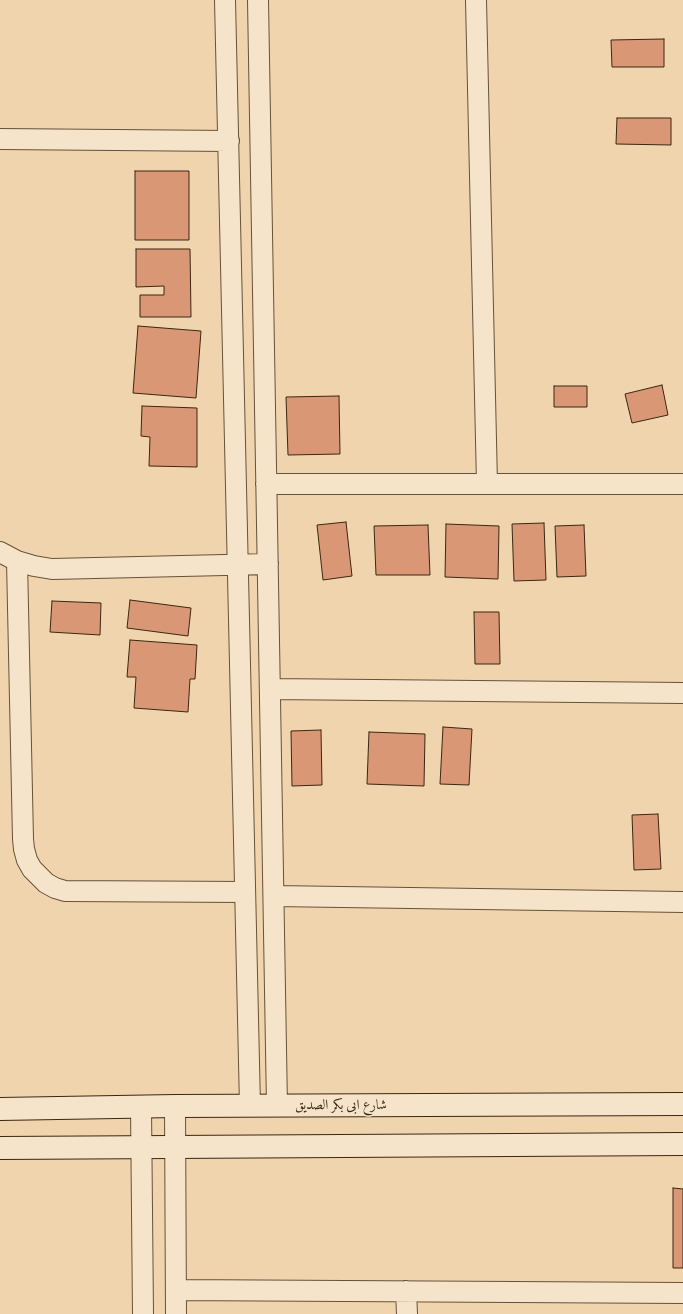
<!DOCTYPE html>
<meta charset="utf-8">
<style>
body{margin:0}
canvas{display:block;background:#efd4ae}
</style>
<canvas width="683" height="1314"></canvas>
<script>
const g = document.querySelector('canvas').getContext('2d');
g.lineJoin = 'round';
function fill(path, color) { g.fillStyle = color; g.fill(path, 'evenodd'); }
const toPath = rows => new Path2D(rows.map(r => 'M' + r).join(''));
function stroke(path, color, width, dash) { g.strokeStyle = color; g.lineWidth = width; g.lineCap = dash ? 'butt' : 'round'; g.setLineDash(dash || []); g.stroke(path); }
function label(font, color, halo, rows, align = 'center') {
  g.font = font + ' "IM FELL French Canon",Amiri,serif'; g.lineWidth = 3; g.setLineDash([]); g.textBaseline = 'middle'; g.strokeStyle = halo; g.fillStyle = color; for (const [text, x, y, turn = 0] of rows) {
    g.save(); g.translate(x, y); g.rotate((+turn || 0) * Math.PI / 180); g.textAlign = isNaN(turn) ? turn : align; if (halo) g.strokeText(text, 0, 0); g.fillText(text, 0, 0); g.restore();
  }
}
const building = toPath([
 [664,39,664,67,612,67,611,40,664,39],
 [617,118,671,118,671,145,616,144,617,118],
 [135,171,189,171,189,240,135,240,135,171],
 [136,249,190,249,191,317,140,317,140,295,164,295,164,286,136,287,136,249],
 [138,326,201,331,196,398,133,393,138,326],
 [662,385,668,415,632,423,625,394,662,385],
 [554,386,587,386,587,407,554,407,554,386],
 [339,396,340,454,288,455,286,397,339,396],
 [142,406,197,408,197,467,149,466,150,437,141,436,142,406],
 [346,522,352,576,323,580,317,525,346,522],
 [544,523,546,580,514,581,512,524,544,523],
 [446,524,499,526,498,579,445,577,446,524],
 [428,525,430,575,376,575,374,526,428,525],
 [584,525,586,576,557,577,555,526,584,525],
 [130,600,191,608,188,636,127,628,130,600],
 [52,601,101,603,100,635,50,632,52,601],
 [474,612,499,612,500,664,475,664,474,612],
 [130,640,197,645,195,679,190,679,188,712,134,708,136,677,127,677,130,640],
 [443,727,472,729,469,785,440,784,443,727],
 [321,730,322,785,292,786,291,731,321,730],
 [369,732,425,734,424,786,367,784,369,732],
 [658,814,661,869,634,870,632,815,658,814],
 [673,1188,683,1189,683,1268,673,1268,673,1188]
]);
const street = toPath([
 [225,0,250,1106],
 [258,0,277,1106],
 [476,0,487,484],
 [0,139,229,141],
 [266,484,683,484],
 [0,552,17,561,34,566,52,569,268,564],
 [17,561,23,839,24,849,27,860,32,869,46,883,55,888,65,891,245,892],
 [270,689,683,693],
 [274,896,683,902],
 [175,1106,176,1314],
 [141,1107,143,1314],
 [176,1290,683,1293],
 [406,1291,407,1314]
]);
const secondary = toPath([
 [0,1109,175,1106,683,1104],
 [0,1148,683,1144]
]);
const streetNames = [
 ["شارع ابى بكر الصديق",341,1106]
];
fill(building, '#d99775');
stroke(building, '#3a2712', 1);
stroke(street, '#675239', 22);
stroke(secondary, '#3a2712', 24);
stroke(street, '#f5e3ca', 20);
stroke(secondary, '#f5e3ca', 22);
label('14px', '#3a2712', '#f5e3ca', streetNames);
</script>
